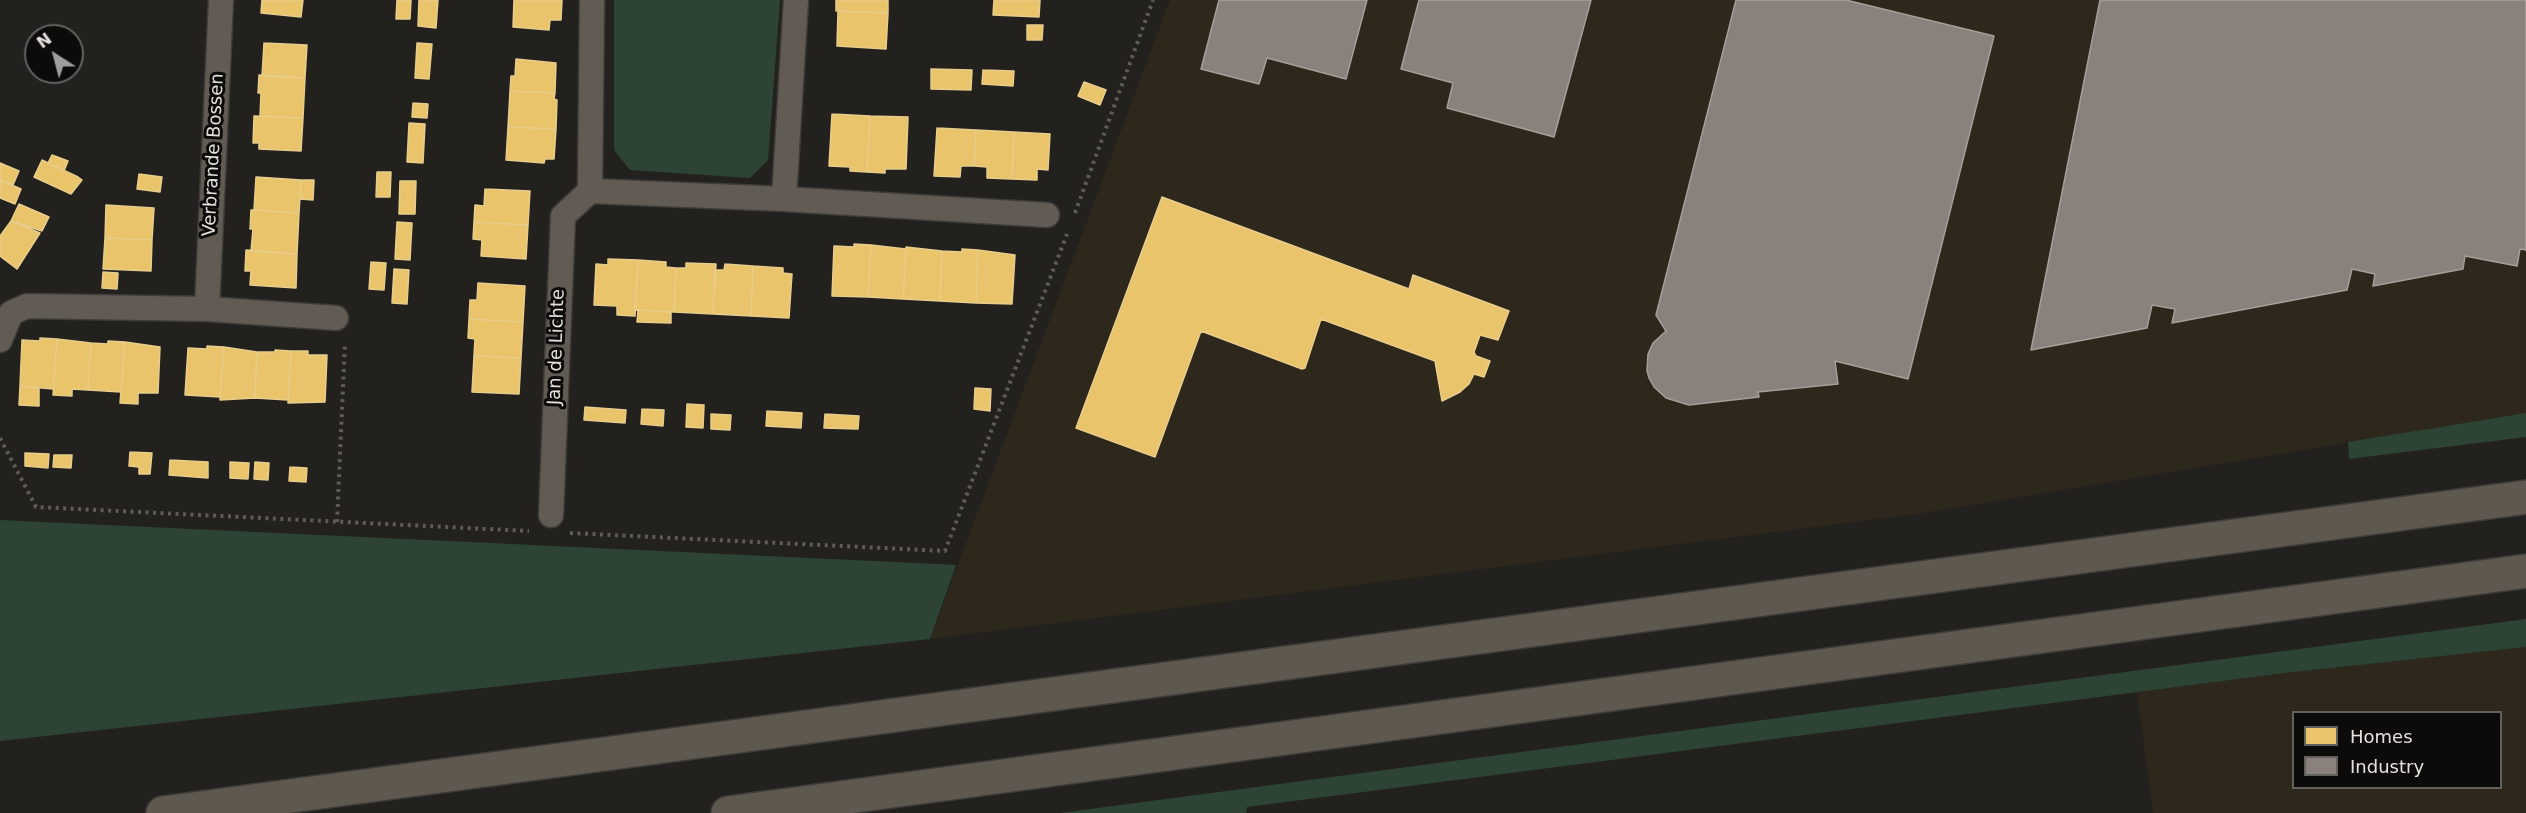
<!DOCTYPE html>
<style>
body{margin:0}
#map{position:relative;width:2526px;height:813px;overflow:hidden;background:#23211d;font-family:"DejaVu Sans",sans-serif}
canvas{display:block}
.legend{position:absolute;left:2292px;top:711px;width:210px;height:78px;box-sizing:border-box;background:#0d0b09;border:2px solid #63615e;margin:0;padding:8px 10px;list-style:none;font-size:18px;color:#e4e1dd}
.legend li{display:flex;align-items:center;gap:12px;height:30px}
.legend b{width:30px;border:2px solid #63615e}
.north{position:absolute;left:24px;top:24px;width:60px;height:60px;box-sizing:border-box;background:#0d0b09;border:2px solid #63615e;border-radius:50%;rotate:324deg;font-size:16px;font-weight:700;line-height:24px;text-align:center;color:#e4e1dd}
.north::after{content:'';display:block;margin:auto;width:21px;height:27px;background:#a09e9a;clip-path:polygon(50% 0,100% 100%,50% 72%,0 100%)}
</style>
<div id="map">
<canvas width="2526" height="813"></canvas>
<ul class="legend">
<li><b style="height:16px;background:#e9c46a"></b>Homes</li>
<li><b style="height:16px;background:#8a817c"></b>Industry</li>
</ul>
<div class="north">N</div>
</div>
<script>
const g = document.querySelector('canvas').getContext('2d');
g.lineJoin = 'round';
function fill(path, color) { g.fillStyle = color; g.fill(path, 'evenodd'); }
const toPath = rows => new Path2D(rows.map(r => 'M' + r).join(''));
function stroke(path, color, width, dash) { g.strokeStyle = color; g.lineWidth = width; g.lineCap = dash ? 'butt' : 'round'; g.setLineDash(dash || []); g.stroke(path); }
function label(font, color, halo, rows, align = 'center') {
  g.font = font + ' "DejaVu Sans",sans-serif'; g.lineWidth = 6; g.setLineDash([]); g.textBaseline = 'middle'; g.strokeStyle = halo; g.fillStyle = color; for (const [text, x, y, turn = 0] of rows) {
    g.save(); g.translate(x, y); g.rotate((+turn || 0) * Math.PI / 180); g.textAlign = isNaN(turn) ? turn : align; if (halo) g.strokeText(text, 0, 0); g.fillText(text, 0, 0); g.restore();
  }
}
const built = toPath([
 [1170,0,2526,0,2526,413,1917,514,930,639],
 [2526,647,2526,813,2153,813,2137,692,2285,673],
 [2294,712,2500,712,2500,788,2294,788]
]);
const green = toPath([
 [614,0,780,0,768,160,750,178,630,170,614,150],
 [2526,413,2526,437,2349,459,2348,442],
 [0,520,938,564,956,565,930,639,0,741],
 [2526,619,2526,647,2285,673,1247,807,1246,813,1060,813]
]);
const homes = toPath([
 [262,0,303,0,301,17,261,13,262,0],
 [397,0,411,0,410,19,396,19,397,0],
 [419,0,438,0,436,28,418,26,419,0],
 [514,0,562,0,561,20,550,20,549,30,513,27,514,0],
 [836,0,888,0,888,13,836,11,836,0],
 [994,0,1040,0,1039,17,993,15,994,0],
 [838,11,888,13,886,49,837,46,838,11],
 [1027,25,1043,25,1042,40,1027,40,1027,25],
 [264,43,307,45,305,78,262,76,264,43],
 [417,43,432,44,429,79,415,78,417,43],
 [516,59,556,63,555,93,510,91,511,76,515,76,516,59],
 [931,69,972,70,971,90,931,89,931,69],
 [983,70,1014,71,1013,86,982,84,983,70],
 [259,75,305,78,303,118,260,116,261,93,258,93,259,75],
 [1084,82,1106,90,1100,105,1078,96,1084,82],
 [510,91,555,93,554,99,557,100,556,129,508,127,510,91],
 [413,103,428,104,427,118,412,117,413,103],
 [832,114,870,116,867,172,850,171,850,167,829,166,832,114],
 [254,116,303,118,301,151,259,149,259,143,253,143,254,116],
 [870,116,908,117,906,169,885,169,885,173,867,172,870,116],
 [409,123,425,124,423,163,407,162,409,123],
 [508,127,556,129,554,159,545,159,544,163,506,160,508,127],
 [937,128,976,130,974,166,961,166,960,177,934,176,937,128],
 [976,130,1014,132,1012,179,987,178,987,167,974,166,976,130],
 [1014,132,1050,134,1048,170,1037,169,1037,180,1012,179,1014,132],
 [52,155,68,161,64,171,48,163,52,155],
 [42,160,78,177,82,180,71,194,34,177,42,160],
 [0,163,19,171,13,185,0,180,0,163],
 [377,172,391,172,390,197,376,197,377,172],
 [139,174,162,177,160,192,137,189,139,174],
 [256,177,301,180,299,213,254,210,256,177],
 [0,180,21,189,15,204,0,198,0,180],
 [301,180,314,180,313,200,300,199,301,180],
 [400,181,416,181,415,214,399,214,400,181],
 [485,189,530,191,528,225,474,222,475,205,484,206,485,189],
 [1162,197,1409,289,1413,275,1509,311,1498,340,1480,335,1474,352,1476,356,1490,361,1484,377,1474,374,1469,384,1460,392,1442,401,1435,361,1321,319,1305,368,1302,369,1201,331,1155,457,1076,428,1162,197],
 [19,204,49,217,42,231,11,221,19,204],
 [106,205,154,208,152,240,105,238,106,205],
 [251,210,299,213,297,254,251,251,253,229,250,229,251,210],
 [11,221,40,233,17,269,0,256,0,236,11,221],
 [397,222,412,223,410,260,395,259,397,222],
 [474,222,528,225,526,259,481,256,482,240,473,239,474,222],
 [105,238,152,240,151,271,103,269,105,238],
 [854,244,871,245,868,297,832,296,834,246,854,247,854,244],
 [871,245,906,249,903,299,868,297,871,245],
 [906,247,942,251,940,301,903,299,906,247],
 [962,249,978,250,976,303,940,301,942,251,962,252,962,249],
 [246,250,297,254,296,288,250,285,251,271,245,271,246,250],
 [978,250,1015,255,1012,304,976,303,978,250],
 [608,259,638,260,635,316,617,315,617,306,594,305,596,264,608,265,608,259],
 [638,260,666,262,666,267,676,268,674,312,635,310,638,260],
 [371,262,386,263,384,290,369,289,371,262],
 [686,263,716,264,713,314,674,312,676,268,686,268,686,263],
 [725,264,753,266,751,316,713,314,715,270,724,270,725,264],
 [753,266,783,268,783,273,792,274,789,318,751,316,753,266],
 [394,269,409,270,407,304,392,303,394,269],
 [103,272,118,273,117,289,102,288,103,272],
 [478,283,525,286,523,322,469,319,470,300,477,300,478,283],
 [638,310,671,312,671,323,637,322,638,310],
 [469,319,523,322,521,358,474,356,475,339,468,338,469,319],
 [40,338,57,339,53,389,20,386,22,340,40,341,40,338],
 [57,339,91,343,88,390,72,389,72,396,53,395,57,339],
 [108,341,125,342,121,392,88,390,91,343,108,344,108,341],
 [125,342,160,347,158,393,138,393,138,404,120,403,125,342],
 [207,346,224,347,220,397,185,395,188,348,207,349,207,346],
 [224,347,257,352,255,398,220,400,224,347],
 [275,350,291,351,288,400,255,398,257,352,275,352,275,350],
 [291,351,308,351,308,355,327,355,325,402,288,403,291,351],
 [474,356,521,358,519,394,472,392,474,356],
 [20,386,39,388,39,406,19,405,20,386],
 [975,388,991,389,990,411,974,409,975,388],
 [687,404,704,405,703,428,686,427,687,404],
 [585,407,626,410,625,423,584,420,585,407],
 [642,409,664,410,663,426,641,424,642,409],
 [767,411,802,413,801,428,766,426,767,411],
 [711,414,731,415,730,430,711,429,711,414],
 [825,414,859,416,858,429,824,428,825,414],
 [130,452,152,453,150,474,139,474,139,467,129,466,130,452],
 [25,453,49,454,48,468,25,466,25,453],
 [54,455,72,455,71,468,53,467,54,455],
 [170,460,208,462,208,478,169,475,170,460],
 [230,462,249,463,248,479,230,478,230,462],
 [255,462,269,463,268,480,254,479,255,462],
 [290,467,307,468,306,482,289,481,290,467]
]);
const industry = toPath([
 [1219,0,1367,0,1346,79,1267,58,1259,84,1201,69,1219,0],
 [1419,0,1591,0,1554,137,1447,108,1453,83,1401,69,1419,0],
 [1736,0,1846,0,1994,36,1908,379,1835,361,1838,384,1758,392,1759,397,1689,405,1666,398,1654,387,1649,378,1647,371,1648,354,1653,343,1666,331,1656,315,1736,0],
 [2100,0,2526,0,2526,250,2520,249,2517,266,2465,256,2463,269,2373,286,2375,274,2352,269,2347,290,2172,323,2175,309,2152,305,2147,328,2031,350,2100,0]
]);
const path = toPath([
 [1075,213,1153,0],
 [0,438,36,507,529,531],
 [337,522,345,343],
 [570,533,945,551,1067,234]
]);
const minor = toPath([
 [590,191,592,0],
 [784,199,1047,215],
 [207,309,336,318],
 [0,340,11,313,27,306,207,309,221,0],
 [551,515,563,216,590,191,784,199,796,0]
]);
const motorway = toPath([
 [163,813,2526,497],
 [728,813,2526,571]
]);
const streetNames = [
 ["Verbrande Bossen",214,155,-87],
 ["Jan de Lichte",557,347,-88]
];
fill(built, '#2d271c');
fill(green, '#2d4435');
fill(homes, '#e9c46a');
stroke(homes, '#e8cd8c', 1.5);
fill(industry, '#8a817c');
stroke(industry, '#a59e99', 1.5);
stroke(minor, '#3d3c39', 27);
stroke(motorway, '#3d3c39', 36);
stroke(path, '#5f5b55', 4, [3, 4.5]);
stroke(minor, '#625b53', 24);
stroke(motorway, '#5f584f', 33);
label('18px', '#e4e1dd', '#0d0b09', streetNames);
</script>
